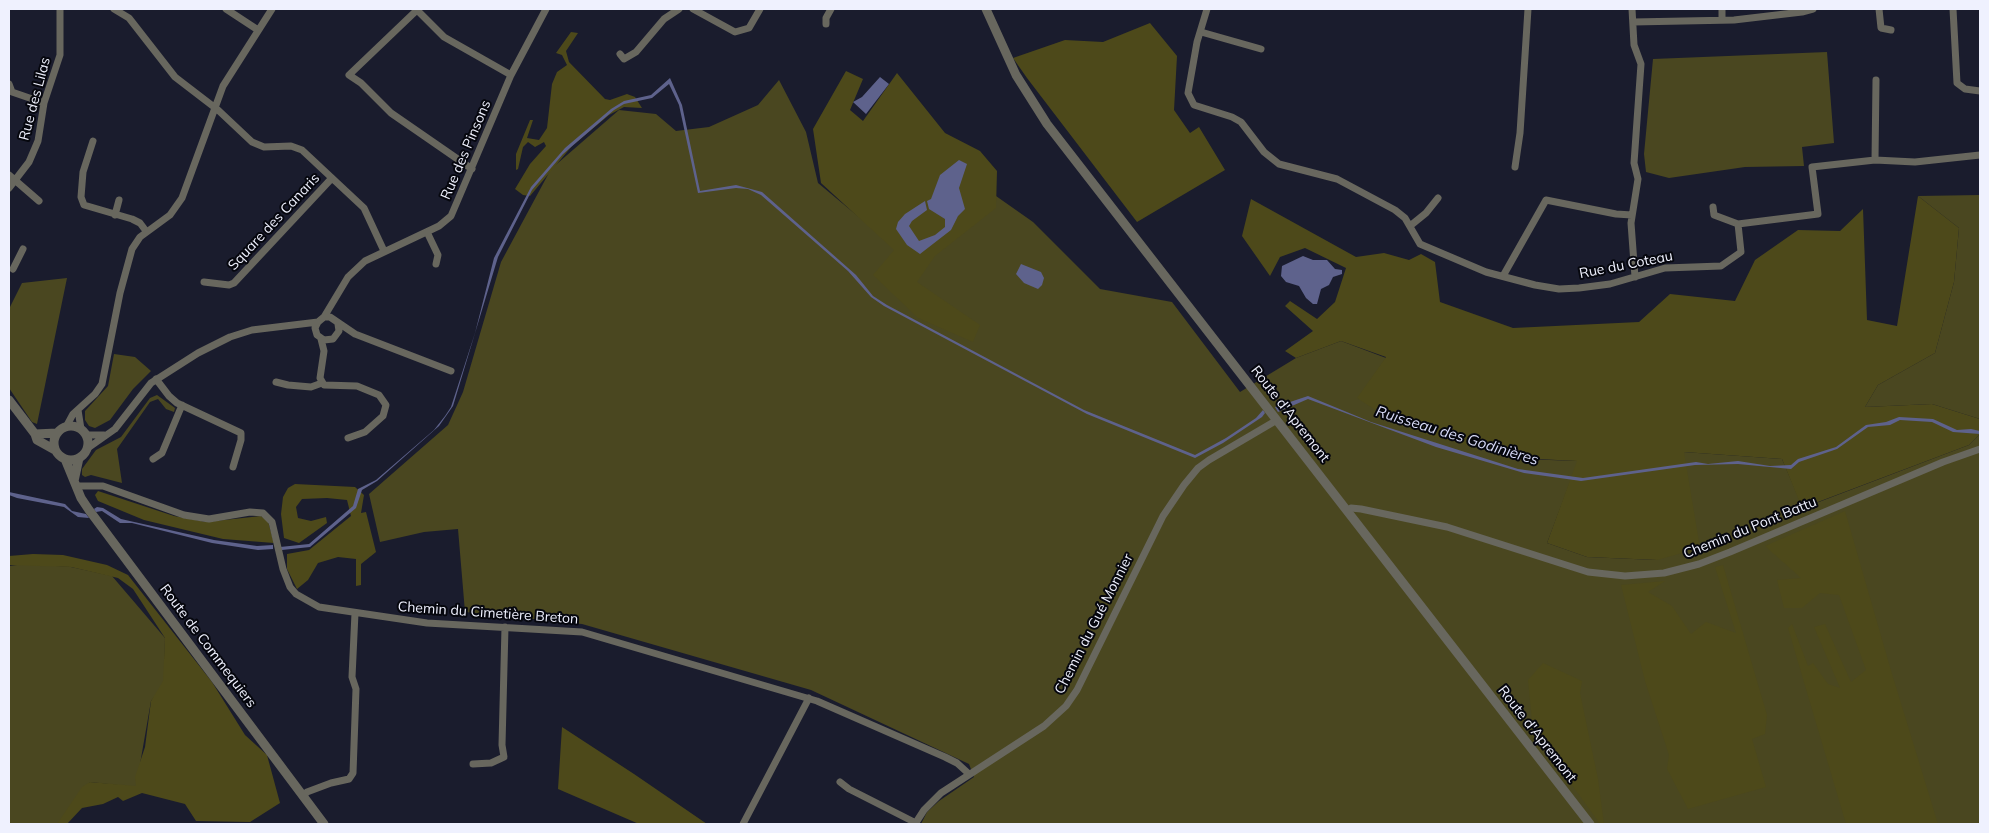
<!DOCTYPE html>
<meta charset="utf-8">
<style>
body{margin:0}
#map{position:relative;width:1989px;height:833px;overflow:hidden;background:#1a1c2d;font-family:Mulish,sans-serif}
canvas{display:block}
.frame{position:absolute;inset:0;border:10px solid #eff1fe;pointer-events:none}
</style>
<div id="map">
<canvas width="1989" height="833"></canvas>
<div class="frame"></div>
</div>
<script>
const g = document.querySelector('canvas').getContext('2d');
g.lineJoin = 'round';
function fill(path, color) { g.fillStyle = color; g.fill(path, 'evenodd'); }
const toPath = rows => new Path2D(rows.map(r => 'M' + r).join(''));
function stroke(path, color, width, dash) { g.strokeStyle = color; g.lineWidth = width; g.lineCap = dash ? 'butt' : 'round'; g.setLineDash(dash || []); g.stroke(path); }
function label(font, color, halo, rows, align = 'center') {
  g.font = font + ' Mulish,sans-serif'; g.lineWidth = 4; g.setLineDash([]); g.textBaseline = 'middle'; g.strokeStyle = halo; g.fillStyle = color; for (const [text, x, y, turn = 0] of rows) {
    g.save(); g.translate(x, y); g.rotate((+turn || 0) * Math.PI / 180); g.textAlign = isNaN(turn) ? turn : align; if (halo) g.strokeText(text, 0, 0); g.fillText(text, 0, 0); g.restore();
  }
}
const green = toPath([
 [1827,52,1834,143,1802,147,1804,166,1745,167,1669,178,1646,172,1644,154,1653,59],
 [779,80,806,132,818,183,914,263,996,196,1033,222,1100,289,1172,302,1240,392,1296,358,1341,341,1386,358,1358,398,1522,459,1578,461,1547,543,1587,557,1657,560,1684,452,1782,459,1803,508,1969,445,1980,434,1980,824,921,824,927,812,939,801,974,777,969,764,811,690,582,624,465,612,458,529,424,532,380,542,369,494,448,425,463,392,501,262,551,169,619,110,656,114,676,131,709,127,758,105],
 [1980,195,1980,419,1932,404,1865,407,1878,385,1935,353,1954,282,1959,228,1918,196],
 [67,278,43,395,37,424,32,422,9,388,9,309,22,283],
 [114,354,135,357,151,371,133,389,110,420,95,428,89,426,85,420,85,411,108,386],
 [157,395,175,408,174,412,166,409,158,399,150,402,117,449,122,483,91,475,85,477,82,475,82,469,96,450,121,437,150,398],
 [25,564,71,567,112,576,165,638,164,685,151,701,136,787,90,782,61,824,9,823,9,566]
]);
const forest = toPath([
 [1150,23,1177,56,1174,110,1190,133,1199,127,1225,170,1137,222,1027,78,1013,58,1065,40,1103,42],
 [571,32,578,33,566,51,569,62,605,99,610,100,627,94,635,97,642,108,624,107,609,115,572,146,530,196,523,195,515,189,530,164,546,146,544,142,535,147,528,142,523,147,518,169,516,170,516,154,530,120,533,120,527,138,539,140,547,128,552,84,557,72,567,65,562,55,556,53],
 [846,71,863,79,850,110,863,121,897,73,945,133,980,151,997,171,996,208,935,256,917,282,980,325,973,342,918,318,873,275,894,250,821,183,813,129],
 [1918,196,1959,228,1954,282,1935,353,1878,385,1865,407,1932,404,1980,419,1980,434,1969,445,1802,508,1782,459,1684,452,1700,548,1657,560,1587,557,1547,543,1577,461,1517,458,1426,435,1374,409,1357,398,1386,357,1341,341,1296,358,1285,351,1313,331,1285,306,1290,301,1317,319,1335,302,1346,268,1305,248,1280,257,1270,276,1242,236,1251,199,1356,257,1384,253,1409,260,1421,254,1435,262,1440,302,1513,328,1639,322,1670,294,1735,301,1755,260,1798,230,1840,231,1863,209,1867,320,1897,326],
 [295,484,355,487,364,495,361,513,366,512,376,552,361,564,361,585,356,586,356,559,338,557,318,563,308,580,297,589,287,569,287,554,309,550,351,516,347,500,327,498,302,499,296,507,298,518,311,521,326,517,327,523,299,543,284,538,281,514,283,497,288,488],
 [98,491,174,516,206,522,261,516,268,521,274,543,223,539,144,520,98,501,95,495],
 [1845,511,1892,674,1938,824,1846,824,1811,706,1788,628,1792,624,1808,666,1813,663,1828,684,1840,688,1814,627,1825,624,1851,682,1866,670,1839,595,1820,593,1802,608,1784,608,1777,580,1801,578,1765,546],
 [33,554,63,555,107,565,128,575,212,682,245,735,267,755,280,803,250,822,196,821,185,804,142,793,123,801,118,797,103,804,82,808,67,824,57,824,82,787,90,782,136,786,135,777,145,747,151,701,163,681,165,638,133,589,118,578,71,567,9,565,9,556],
 [1723,565,1767,715,1765,734,1752,739,1766,787,1688,809,1667,769,1669,755,1645,681,1621,585,1665,581,1648,592,1672,606,1691,634,1706,622,1736,633,1715,567],
 [1543,663,1582,681,1580,693,1598,779,1604,824,1600,824,1533,731,1528,680],
 [562,727,634,774,707,824,639,824,558,789]
]);
const water = toPath([
 [880,77,889,84,866,114,853,102,862,97],
 [670,78,682,105,700,191,736,185,762,192,856,275,873,296,887,305,1084,410,1195,455,1226,438,1256,418,1263,410,1265,413,1262,417,1223,443,1195,458,1087,414,884,306,871,297,848,271,761,195,748,189,736,188,698,193,679,105,669,84,652,98,624,104,614,110,563,154,532,190,498,257,453,406,439,426,377,481,362,490,356,508,310,547,282,550,280,547,309,544,353,506,358,489,376,480,434,430,445,416,451,407,475,333,494,258,531,187,565,148,611,109,624,101,651,95],
 [959,160,967,164,959,188,965,209,958,216,951,230,920,254,907,245,896,229,898,222,905,214,925,201,927,210,912,221,909,226,919,241,935,235,945,227,945,219,929,209,927,201,931,199,940,175],
 [1303,256,1313,260,1327,260,1335,269,1342,270,1342,274,1333,277,1329,285,1321,289,1317,304,1313,304,1306,298,1299,286,1286,282,1281,276,1282,266],
 [1021,264,1041,272,1044,278,1042,285,1038,289,1024,283,1016,274],
 [1308,396,1371,422,1518,469,1583,478,1696,462,1708,464,1738,461,1770,466,1791,465,1798,459,1836,447,1866,425,1886,422,1899,417,1933,419,1957,430,1971,429,1980,431,1980,434,1953,432,1932,422,1900,420,1890,425,1868,427,1837,449,1799,462,1791,469,1738,464,1695,465,1581,481,1524,473,1436,447,1308,399,1278,412,1275,407],
 [9,492,65,504,72,511,86,514,89,518,78,517,64,507,17,498,9,495],
 [97,507,103,508,121,519,214,540,257,546,273,545,273,549,258,550,212,543,132,523,120,523,102,511,96,512,94,509]
]);
const minor = toPath([
 [114,9,129,18,175,77,218,110,252,142,264,147,291,146,302,150,364,208,384,251],
 [226,9,258,30],
 [416,9,444,37,511,75],
 [693,9,735,32,749,28,760,9],
 [1207,9,1197,42,1188,93,1194,105,1232,117,1241,122,1264,152,1279,164,1337,179,1395,210,1405,218,1420,244,1486,272,1535,285,1559,289,1579,288,1610,284,1665,268,1721,266,1741,252,1738,224,1818,214,1812,167,1875,160,1915,162,1980,155],
 [1632,9,1634,45,1641,64,1634,163,1638,179,1631,223,1635,277],
 [1722,9,1722,20],
 [1879,9,1881,28,1891,30],
 [1953,9,1957,83,1965,89,1980,91],
 [417,10,349,75,361,83,391,113,472,169],
 [1633,22,1734,20,1802,12,1813,9],
 [826,24,826,18,831,9],
 [1201,32,1261,49],
 [620,54,624,59,636,52,664,19,679,9],
 [9,84,12,92,44,103],
 [93,141,83,172,81,197,84,205,132,219,140,223,146,231],
 [1875,160,1876,80],
 [1515,167,1520,133,1528,9],
 [9,175,39,201],
 [9,188,29,162,38,141,44,103,60,55,60,9],
 [1713,207,1714,215,1738,224],
 [115,215,119,200],
 [1410,226,1426,213,1438,198],
 [427,232,438,255,436,264],
 [13,269,23,249],
 [1503,276,1546,200,1616,214,1632,215],
 [204,282,229,285,234,283,332,178],
 [324,317,348,277,365,261,439,226,451,216,511,75,546,9],
 [338,324,339,331,333,339,324,340,317,335,315,328,318,322,324,317,330,317,355,334,451,371],
 [321,339,324,351,320,378,324,385,357,386,379,395,386,405,383,416,365,432,348,438],
 [156,379,169,396,177,403,241,433,241,440,233,467],
 [276,382,288,385,311,387,322,383],
 [78,410,81,429],
 [66,427,73,414,95,394,102,384,120,293,132,249,140,237,170,215,182,198,223,86,272,9],
 [86,435,104,435],
 [88,448,115,429,151,383,198,353,230,337,252,330,318,322],
 [153,459,162,453,182,405],
 [76,486,103,486,184,515,209,519,250,512,263,513,272,522,283,569,290,587,296,594,319,607,427,623,582,632,817,701,945,757,957,763,969,774],
 [1347,511,1351,508,1361,509,1447,527,1588,572,1625,576,1664,573,1699,564,1730,552,1943,462,1980,449],
 [473,764,491,763,504,757,502,745,505,627],
 [840,782,849,789,916,823],
 [303,796,307,792,331,783,349,779,353,773,356,689,352,677,355,613],
 [743,824,809,698],
 [915,824,924,810,941,793,1044,726,1066,706,1077,690,1163,516,1184,485,1198,468,1209,460,1277,420]
]);
const tertiary = toPath([
 [986,9,1016,75,1047,124,1590,824],
 [9,400,35,434,37,440,55,450],
 '54 443a17 17 0 1 1 34 0a17 17 0 1 1-34 0Z',
 [35,434,57,433],
 [65,459,81,498,89,510,324,824],
 [74,481,79,458]
]);
const streetNames = [
 ["Rue des Lilas",35,99,-75],
 ["Rue des Pinsons",466,150,-67],
 ["Square des Canaris",274,222,-47],
 ["Rue du Coteau",1626,265,-11],
 ["Route d'Apremont",1290,414,52],
 ["Chemin du Pont Battu",1750,528,-22],
 ["Chemin du Cimetière Breton",488,613,4],
 ["Chemin du Gué Monnier",1094,624,-63],
 ["Route de Commequiers",208,646,53],
 ["Route d'Apremont",1537,734,52]
];
const waterNames = [
 ["Ruisseau des Godinières",1457,436,17]
];
fill(green, '#4a4720');
fill(forest, '#4d491a');
fill(water, '#5e628c');
stroke(minor, '#68675e', 7);
stroke(tertiary, '#68675e', 9);
label('14px', '#eff1fe', '#06070e', streetNames);
label('italic 15px', '#d7daf6', '#06070e', waterNames);
</script>
